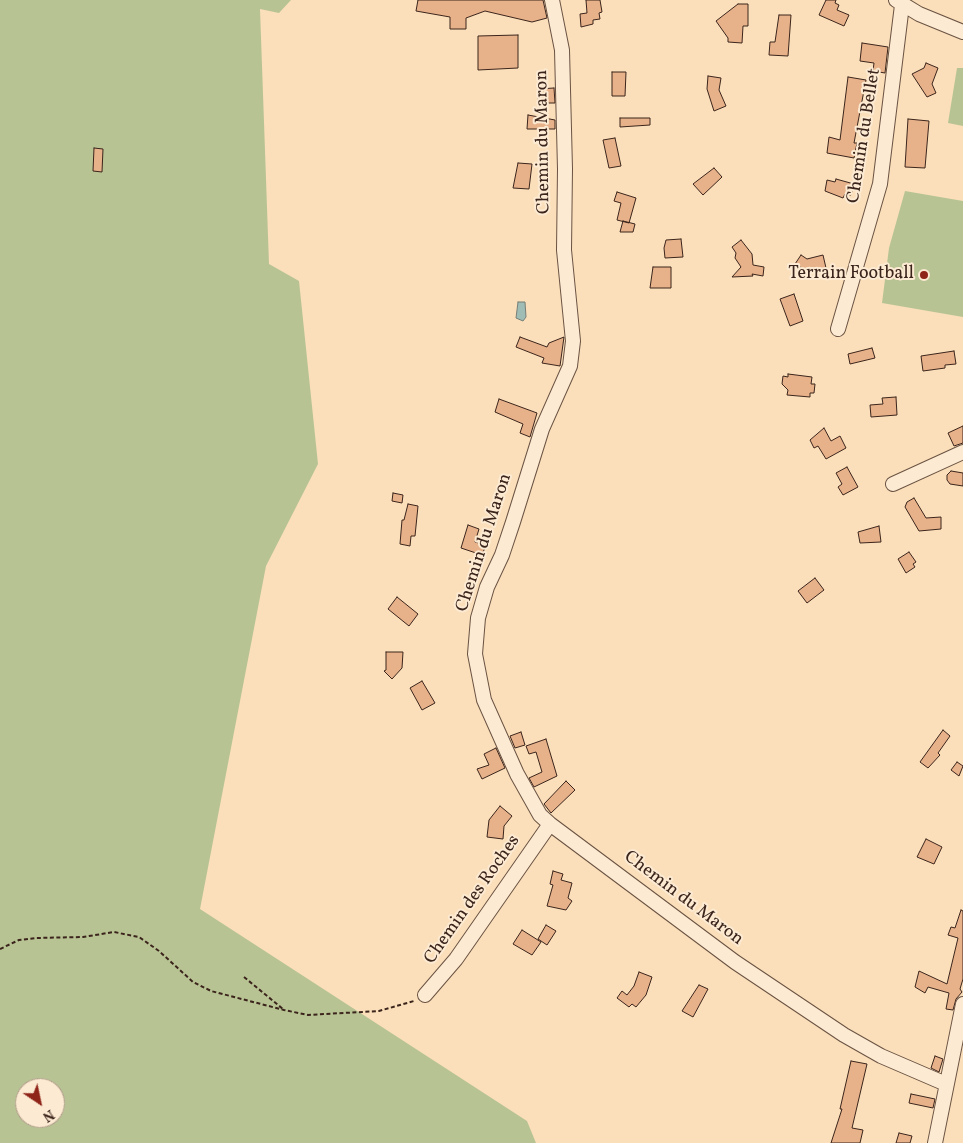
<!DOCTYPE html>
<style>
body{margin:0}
#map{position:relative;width:963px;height:1143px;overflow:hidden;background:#fadfba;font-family:Vollkorn,serif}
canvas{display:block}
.north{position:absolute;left:15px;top:1078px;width:50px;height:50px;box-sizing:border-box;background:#fcead2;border:1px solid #af9b89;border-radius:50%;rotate:146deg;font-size:14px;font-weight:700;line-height:20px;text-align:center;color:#3b241b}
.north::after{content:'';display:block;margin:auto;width:18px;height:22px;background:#8f2418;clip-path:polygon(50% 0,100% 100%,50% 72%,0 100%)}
</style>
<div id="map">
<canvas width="963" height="1143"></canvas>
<div class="north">N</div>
</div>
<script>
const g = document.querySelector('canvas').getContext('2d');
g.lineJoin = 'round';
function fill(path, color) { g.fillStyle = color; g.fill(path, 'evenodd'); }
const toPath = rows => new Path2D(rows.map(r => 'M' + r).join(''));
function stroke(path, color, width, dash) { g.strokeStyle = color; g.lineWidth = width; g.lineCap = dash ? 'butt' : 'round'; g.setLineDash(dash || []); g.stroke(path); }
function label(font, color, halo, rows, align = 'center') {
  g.font = font + ' Vollkorn,serif'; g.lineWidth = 4; g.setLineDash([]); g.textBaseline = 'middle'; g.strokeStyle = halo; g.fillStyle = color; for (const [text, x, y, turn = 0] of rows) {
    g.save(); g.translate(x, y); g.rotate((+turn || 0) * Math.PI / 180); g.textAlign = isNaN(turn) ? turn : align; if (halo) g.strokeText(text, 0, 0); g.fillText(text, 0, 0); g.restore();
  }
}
const green = toPath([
 [0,0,291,0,279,13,260,9,269,264,299,281,318,464,266,566,200,909,527,1121,536,1143,0,1143],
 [25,1088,55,1088,55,1118,25,1118],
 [957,68,963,68,963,126,948,123],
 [905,191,963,201,963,317,882,303,889,248]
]);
const water = toPath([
 [518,302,525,302,526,317,523,321,516,318,518,302]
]);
const building = toPath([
 [418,0,543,0,547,18,532,22,485,11,466,18,466,29,450,29,450,17,416,11,418,0],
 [586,0,600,0,602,12,599,13,600,19,593,20,593,24,581,27,580,14,587,13,586,0],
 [826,0,836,0,835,3,839,5,837,10,849,15,844,26,819,15,826,0],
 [738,4,748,4,748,26,743,26,742,43,728,42,728,38,716,21,738,4],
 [779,15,791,15,788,56,769,55,770,42,775,42,779,15],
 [518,35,518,68,478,70,478,36,518,35],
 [862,43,888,47,885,73,873,71,874,63,860,61,862,43],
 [926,63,938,68,932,84,936,93,927,97,912,74,924,68,926,63],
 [612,72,626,72,625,96,612,96,612,72],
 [708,76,721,78,719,90,726,106,714,111,707,89,708,76],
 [848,77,866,80,854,143,857,143,854,158,827,153,829,137,840,140,848,77],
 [554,88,555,103,538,103,538,89,554,88],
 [528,115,555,120,555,129,527,129,528,115],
 [620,118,650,118,650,125,620,127,620,118],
 [908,119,929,121,925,168,905,167,908,119],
 [615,138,621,166,609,168,603,140,615,138],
 [94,148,103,149,102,172,93,171,94,148],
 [518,163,532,164,529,189,513,188,518,163],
 [714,168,722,177,703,195,693,184,714,168],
 [836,179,854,184,851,195,845,194,843,198,825,191,827,180,835,182,836,179],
 [617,192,636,198,629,223,617,220,621,203,614,201,617,192],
 [623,221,635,224,633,232,620,232,623,221],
 [681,239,683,257,665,258,664,248,666,240,681,239],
 [741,240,752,254,753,265,764,267,763,276,752,274,753,276,732,277,741,267,735,258,736,253,732,247,741,240],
 [801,255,807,259,823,255,826,268,807,271,795,264,801,255],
 [653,267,671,267,671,288,650,288,653,267],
 [794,294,803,321,790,326,780,299,794,294],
 [520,337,547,347,549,343,564,337,560,366,542,363,544,358,516,347,520,337],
 [872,348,875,358,850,364,848,354,872,348],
 [954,351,956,364,945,365,945,368,923,371,921,356,954,351],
 [788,374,812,377,811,384,815,384,814,393,810,393,810,397,787,395,788,390,782,384,783,376,788,377,788,374],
 [896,397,897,415,871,417,870,405,883,404,882,398,896,397],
 [499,399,537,413,530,437,520,433,523,424,495,412,499,399],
 [963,426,963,443,954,446,948,433,963,426],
 [824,428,831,441,840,436,846,448,826,459,818,446,814,448,810,440,824,428],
 [847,467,858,487,843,495,838,487,842,484,836,473,847,467],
 [951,471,963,473,963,486,950,484,947,480,947,475,951,471],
 [393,493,403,495,402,503,392,501,393,493],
 [914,498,926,518,941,517,941,529,919,531,905,507,907,502,914,498],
 [408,504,418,506,415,536,411,536,410,546,400,544,402,520,404,520,408,504],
 [468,525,479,529,475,542,486,545,482,555,461,548,468,525],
 [879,526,881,542,860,543,858,532,879,526],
 [909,552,916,562,913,564,915,567,906,573,898,559,909,552],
 [815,578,824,590,807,603,798,591,815,578],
 [397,597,418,614,409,626,388,609,397,597],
 [386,652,403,652,402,668,392,679,384,671,386,670,386,652],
 [422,681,435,703,422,710,410,688,422,681],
 [943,730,950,736,938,753,940,755,928,768,920,762,943,730],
 [521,732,525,745,515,748,510,736,521,732],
 [546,739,557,776,534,787,529,778,542,772,536,752,529,754,526,746,546,739],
 [496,748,505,768,482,779,477,769,489,765,484,754,496,748],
 [957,762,963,766,959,776,951,770,957,762],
 [566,781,575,790,551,813,544,804,566,781],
 [500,806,512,816,504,826,503,839,487,837,489,820,500,806],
 [926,839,942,847,934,864,917,857,926,839],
 [553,871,563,874,561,880,572,883,568,898,572,901,566,910,547,906,553,885,550,884,553,871],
 [961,910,963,911,963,979,960,989,962,992,956,999,953,1010,946,1009,949,993,928,987,925,993,915,987,919,971,947,984,958,938,948,935,951,927,955,928,961,910],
 [546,925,556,931,547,945,538,939,546,925],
 [522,930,541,942,532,955,513,944,522,930],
 [639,972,652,977,646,995,636,1007,632,1004,629,1007,617,998,622,991,627,995,634,986,639,972],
 [699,985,708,989,693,1017,682,1011,699,985],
 [935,1056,943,1059,939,1072,931,1068,935,1056],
 [851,1061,867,1064,852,1128,863,1130,860,1143,831,1143,842,1109,840,1109,851,1061],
 [911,1094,935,1099,933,1108,909,1103,911,1094],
 [899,1133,912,1136,910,1143,896,1143,899,1133]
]);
const path = toPath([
 [0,949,19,940,36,938,83,937,114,932,139,937,159,951,193,982,211,991,284,1010,308,1015,379,1011,414,1001],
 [244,977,283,1009]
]);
const minor = toPath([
 [552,0,562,50,565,169,564,250,573,341,570,366,542,429,513,522,502,555,487,587,478,618,475,654,484,700,517,774,540,815,550,824,735,962,844,1035,881,1056,946,1084],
 [896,0,919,14,963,32],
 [838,329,880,184,902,5],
 [893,484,963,452],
 [425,995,456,959,550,824],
 [935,1143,963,1004]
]);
const markers = [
 [924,275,5,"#8f2418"]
];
const streetNames = [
 ["Chemin du Bellet",865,136,-81],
 ["Chemin du Maron",544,142,-91],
 ["Chemin du Maron",485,543,-72],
 ["Chemin du Maron",683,899,37],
 ["Chemin des Roches",473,900,-55]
];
const poiNames = [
 ["Terrain Football",914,275]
];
fill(green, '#b8c394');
fill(water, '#9fbcb5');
stroke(water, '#777f77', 1);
fill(building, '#e7b28a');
stroke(building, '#3b241b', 1);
stroke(minor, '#6b5343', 16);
stroke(path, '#3b241b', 2, [4, 2.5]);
stroke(minor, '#fcead2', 14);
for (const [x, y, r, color] of markers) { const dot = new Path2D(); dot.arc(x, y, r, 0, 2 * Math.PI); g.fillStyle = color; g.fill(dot); stroke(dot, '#fcead2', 2); }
label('18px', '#3b241b', '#fcead2', streetNames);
label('18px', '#3b241b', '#fcead2', poiNames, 'right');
</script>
